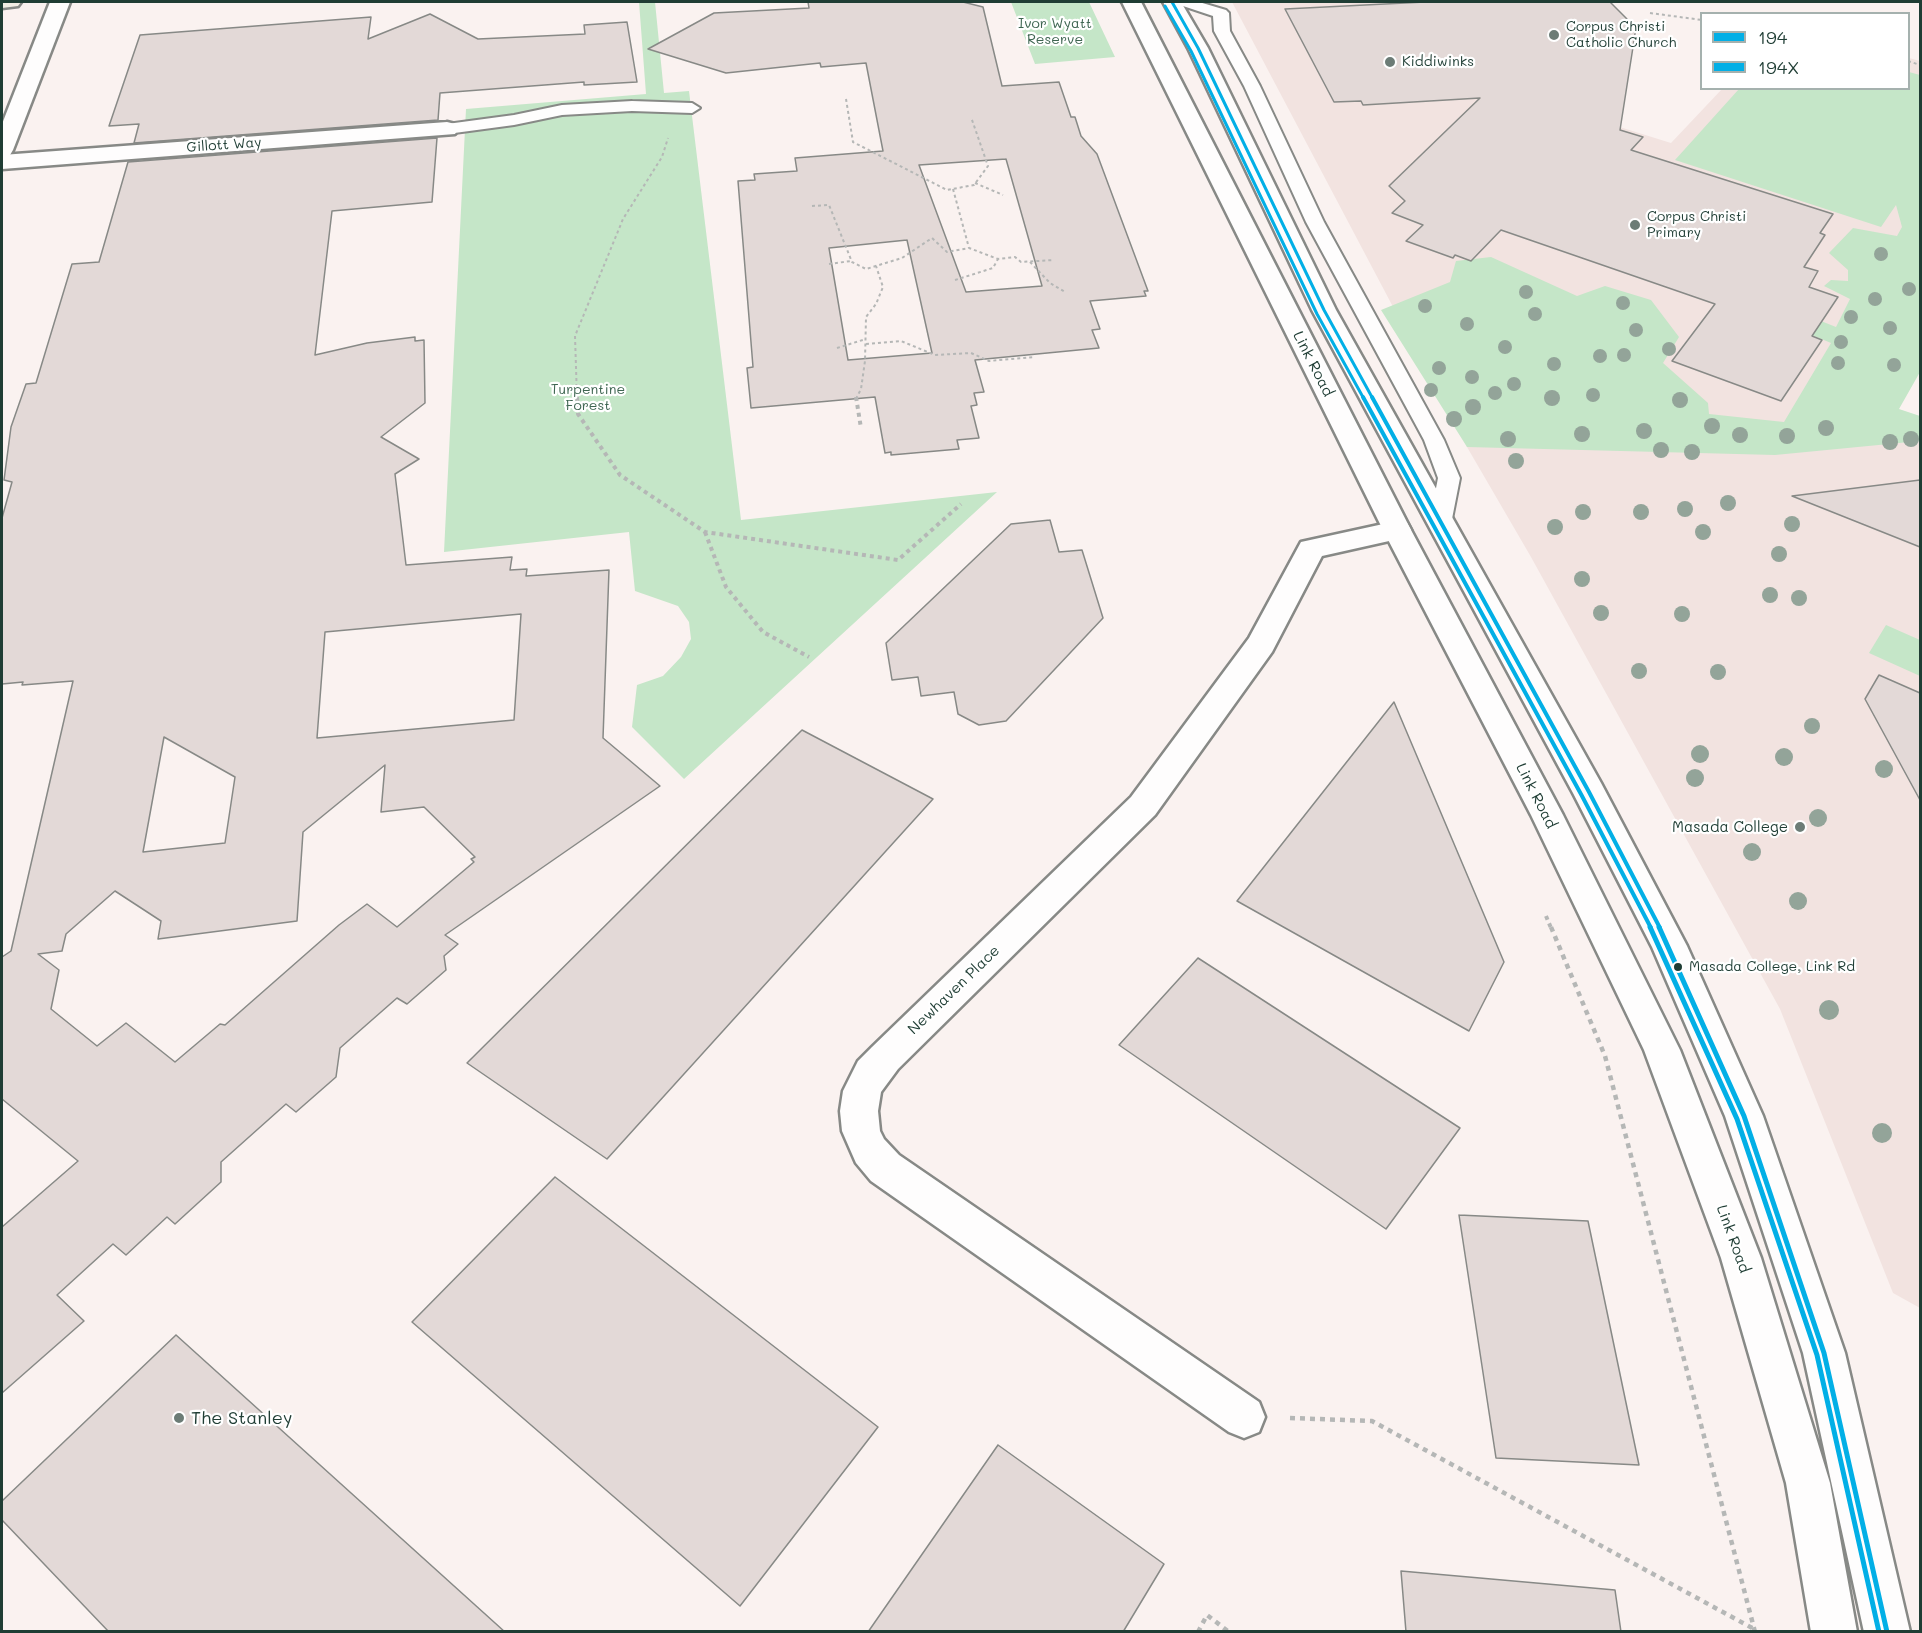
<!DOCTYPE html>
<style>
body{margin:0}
#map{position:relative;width:1922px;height:1633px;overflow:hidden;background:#faf2f0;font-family:Mali,sans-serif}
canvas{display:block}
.frame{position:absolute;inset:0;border:3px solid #1f3d34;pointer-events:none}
.legend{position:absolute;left:1700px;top:12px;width:210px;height:78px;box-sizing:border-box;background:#fff;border:2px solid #a5b1ae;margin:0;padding:8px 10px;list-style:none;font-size:18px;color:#1f3d34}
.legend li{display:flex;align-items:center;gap:12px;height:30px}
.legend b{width:30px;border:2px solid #a5b1ae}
</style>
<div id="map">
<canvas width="1922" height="1633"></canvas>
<div class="frame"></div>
<ul class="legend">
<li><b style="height:8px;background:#02afe6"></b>194</li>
<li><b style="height:8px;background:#02afe6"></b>194X</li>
</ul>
</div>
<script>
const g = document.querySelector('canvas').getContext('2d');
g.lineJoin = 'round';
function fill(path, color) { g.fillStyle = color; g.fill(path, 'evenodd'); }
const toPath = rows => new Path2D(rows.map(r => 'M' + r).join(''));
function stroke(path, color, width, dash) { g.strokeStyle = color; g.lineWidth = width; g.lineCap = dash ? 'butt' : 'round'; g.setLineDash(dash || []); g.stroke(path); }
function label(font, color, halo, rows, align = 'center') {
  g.font = font + ' Mali,sans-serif'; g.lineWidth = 4.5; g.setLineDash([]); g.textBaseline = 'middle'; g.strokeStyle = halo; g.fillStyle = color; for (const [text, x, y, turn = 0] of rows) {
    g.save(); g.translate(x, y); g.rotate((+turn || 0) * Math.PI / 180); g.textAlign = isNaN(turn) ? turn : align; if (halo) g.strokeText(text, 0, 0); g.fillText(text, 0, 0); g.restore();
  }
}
const built = toPath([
 [1232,2,1393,2,1450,81,1456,76,1671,143,1722,89,1908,88,1909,58,1920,61,1920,263,1803,444,1920,442,1920,1308,1893,1293,1780,1009,1531,557,1467,447]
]);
const green = toPath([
 [639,2,655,2,664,93,689,91,741,520,997,492,684,779,632,727,637,685,663,676,681,657,691,639,689,622,678,606,635,591,629,532,444,552,466,109,646,94],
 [1011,2,1089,2,1115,57,1035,64],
 [1909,72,1920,75,1920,372,1899,409,1920,416,1920,441,1775,455,1467,447,1381,310,1450,282,1456,261,1491,257,1577,296,1605,286,1651,300,1679,337,1663,363,1708,403,1709,414,1784,422,1831,343,1800,330,1811,317,1836,327,1850,299,1824,286,1831,280,1848,281,1848,270,1829,253,1853,228,1897,236,1902,227,1896,205,1881,227,1675,160,1739,89,1908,88],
 [1886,625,1920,640,1920,676,1869,653]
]);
const building = toPath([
 [808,2,963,2,983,7,1002,86,1059,82,1071,117,1075,117,1081,136,1097,154,1148,291,1144,291,1146,296,1090,301,1100,329,1092,330,1099,348,975,360,984,392,974,393,977,405,971,406,979,438,957,440,959,449,891,455,891,452,885,453,875,397,751,408,747,368,753,367,738,181,755,180,754,174,797,171,795,158,883,151,866,63,821,67,820,63,726,73,648,49,714,13,809,8,808,2],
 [1006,159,1042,286,966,292,919,165,1006,159],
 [907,240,932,353,848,360,829,248,907,240],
 [1425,2,1610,2,1636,28,1620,130,1643,137,1631,150,1833,214,1820,233,1825,235,1804,267,1818,271,1809,287,1838,297,1812,336,1822,340,1781,401,1672,361,1715,304,1501,230,1471,261,1455,255,1453,258,1406,241,1423,225,1392,213,1405,201,1389,186,1480,98,1363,105,1361,101,1334,102,1285,9,1425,2],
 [430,14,478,39,585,34,584,25,627,22,637,82,584,85,584,82,440,93,438,120,134,143,139,124,109,126,140,35,371,17,368,39,430,14],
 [437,138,432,202,332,211,315,355,367,343,415,337,415,341,424,340,425,403,381,437,419,459,395,474,406,565,512,557,510,570,527,569,526,576,609,570,603,738,660,786,445,935,458,944,444,956,446,970,407,1004,397,998,340,1048,336,1077,296,1112,286,1104,221,1162,221,1182,175,1224,167,1217,126,1255,113,1244,57,1295,84,1321,2,1393,2,1227,78,1161,2,1099,2,957,11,951,73,681,22,685,23,682,2,684,2,518,12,482,4,480,11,427,26,384,36,383,72,264,99,262,128,162,437,138],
 [521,614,514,720,317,738,325,632,521,614],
 [164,737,235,777,225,843,143,852,164,737],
 [385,765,381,812,424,807,475,857,471,859,474,862,397,927,367,904,339,925,225,1025,220,1024,175,1062,126,1023,97,1046,51,1009,59,970,38,954,62,951,66,934,115,891,161,921,158,939,297,921,303,832,385,765],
 [1920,480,1920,547,1792,496,1920,480],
 [1050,520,1059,552,1082,550,1103,618,1006,721,979,725,958,714,954,692,921,696,918,677,892,680,886,643,1011,524,1050,520],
 [1879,675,1920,693,1920,800,1865,699,1879,675],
 [1394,702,1504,962,1469,1031,1237,901,1394,702],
 [802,730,933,799,607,1159,467,1063,802,730],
 [1198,958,1460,1128,1386,1229,1119,1045,1198,958],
 [555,1177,878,1427,740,1606,412,1322,555,1177],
 [1459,1215,1588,1221,1639,1465,1496,1458,1459,1215],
 [176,1335,505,1632,109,1632,2,1520,2,1501,176,1335],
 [998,1445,1164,1564,1123,1632,868,1632,998,1445],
 [1401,1571,1615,1590,1621,1632,1406,1632,1401,1571]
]);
const pathFar2 = toPath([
 [1650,13,1702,20],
 [1908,61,1920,65],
 [846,99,853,142,947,190,974,185,988,166,971,117],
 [975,183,1003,195],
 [953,189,969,248],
 [812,206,829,205,852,262,866,269,902,258,932,238,947,252,969,248,998,259,1015,257,1021,262,1054,260],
 [1030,262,1050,283,1065,292],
 [829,264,851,261],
 [955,280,993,268,998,259],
 [866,344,901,341,935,355,971,353,989,361,1035,357],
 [837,348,866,339],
 [577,399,575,336,623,219,662,157,668,138],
 [856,399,861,389,865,361,866,317,876,304,883,287,876,266]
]);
const pathFar1 = toPath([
 [577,397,578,414,620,475,705,532,898,560,961,504],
 [856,397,861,428],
 [705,532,726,587,763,632,809,657],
 [1546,916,1551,928]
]);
const path = toPath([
 [1551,927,1605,1056,1755,1632],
 [1290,1418,1372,1421,1754,1629],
 [1198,1632,1207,1615,1229,1632]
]);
const service = toPath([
 [1177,2,1199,2,1226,10,1229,13,1230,31,1260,86,1324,222,1444,440,1460,478,1451,524,1448,529,1440,531,1432,529,1429,524,1438,478,1424,440,1306,222,1244,86,1214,31,1213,16,1180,5,1177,2],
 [632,101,692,103,700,108,692,113,632,111,562,115,514,125,447,134,439,129,447,124,514,115,562,105,632,101]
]);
const minor = toPath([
 [447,122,455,124,458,129,455,134,2,169,2,155,447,122],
 [1397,521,1407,523,1411,530,1407,537,1322,556,1272,652,1155,815,898,1069,881,1092,878,1111,880,1131,884,1139,899,1155,1259,1402,1265,1417,1259,1432,1244,1438,1229,1432,871,1181,856,1163,842,1131,840,1111,843,1091,858,1061,872,1047,1131,797,1249,638,1301,542,1397,521]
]);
const tertiary = toPath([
 [50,2,70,2,13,150,10,155,2,157,2,124,50,2]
]);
const secondary = toPath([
 [1122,2,1141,2,1411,530,1563,815,1680,1050,1761,1258,1830,1483,1857,1632,1811,1632,1786,1483,1721,1258,1644,1050,1531,815,1383,530,1122,2],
 [1163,2,1181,2,1208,48,1336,310,1601,783,1687,946,1763,1116,1845,1353,1910,1632,1864,1632,1803,1353,1725,1116,1652,947,1573,793,1312,310,1188,48,1163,2]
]);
const trunk = toPath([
 [2,2,21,2,18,6,2,8,2,2]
]);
const bus1Far2 = toPath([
 [1172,2,1198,48,1324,310,1373,399]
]);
const bus1Far1 = toPath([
 [1372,397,1589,792,1660,928]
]);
const bus1 = toPath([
 [1659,927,1744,1116,1824,1353,1887,1632]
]);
const bus2Far2 = toPath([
 [1165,6,1191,51,1317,314,1364,399]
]);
const bus2Far1 = toPath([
 [1363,397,1582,796,1651,928]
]);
const bus2 = toPath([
 [1650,927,1737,1119,1817,1355,1879,1632]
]);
const trees = [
 [1881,254,7],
 [1909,289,7],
 [1526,292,7],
 [1875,299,7],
 [1623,303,7],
 [1425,306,7],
 [1535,314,7],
 [1851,317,7],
 [1467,324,7],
 [1890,328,7],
 [1636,330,7],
 [1841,342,7],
 [1505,347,7],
 [1669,349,7],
 [1624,355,7],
 [1600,356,7],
 [1838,363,7],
 [1554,364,7],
 [1894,365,7],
 [1439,368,7],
 [1472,377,7],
 [1514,384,7],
 [1431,390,7],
 [1495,393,7],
 [1593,395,7],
 [1552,398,8],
 [1680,400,8],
 [1473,407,8],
 [1454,419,8],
 [1712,426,8],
 [1826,428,8],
 [1644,431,8],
 [1582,434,8],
 [1740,435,8],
 [1787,436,8],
 [1508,439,8],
 [1911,439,8],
 [1890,442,8],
 [1661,450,8],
 [1692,452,8],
 [1516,461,8],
 [1728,503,8],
 [1685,509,8],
 [1583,512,8],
 [1641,512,8],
 [1792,524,8],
 [1555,527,8],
 [1703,532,8],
 [1779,554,8],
 [1582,579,8],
 [1770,595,8],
 [1799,598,8],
 [1601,613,8],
 [1682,614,8],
 [1639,671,8],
 [1718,672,8],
 [1812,726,8],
 [1700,754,9],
 [1784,757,9],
 [1884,769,9],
 [1695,778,9],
 [1818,818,9],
 [1752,852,9],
 [1798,901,9],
 [1829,1010,10],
 [1882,1133,10]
];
const markers = [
 [1554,35,6,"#6c7c76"],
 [1390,62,6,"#6c7c76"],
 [1635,225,6,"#6c7c76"],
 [1800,827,6,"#6c7c76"],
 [1678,967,5,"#1f3d34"],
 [179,1418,6,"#6c7c76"]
];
const farParknames = [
 ["Ivor Wyatt",1055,24],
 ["Reserve",1055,40],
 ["Turpentine",588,390],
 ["Forest",588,406]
];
const farPoinames = [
 ["Corpus Christi",1566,27],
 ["Catholic Church",1566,43],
 ["Kiddiwinks",1402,62],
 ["Corpus Christi",1647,217],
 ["Primary",1647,233]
];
const farStreetnames = [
 ["Gillott Way",224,145,-4]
];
const busNames = [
 ["Masada College, Link Rd",1689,967]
];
const streetNames = [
 ["Link Road",1313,364,63],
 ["Link Road",1536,796,63],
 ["Newhaven Place",954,990,-44],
 ["Link Road",1733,1239,70]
];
const poiNames = [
 ["Masada College",1788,827]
];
const nearPoinames = [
 ["The Stanley",191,1418]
];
fill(built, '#f2e3e0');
fill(green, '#c5e6c8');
fill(building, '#e3d9d7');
stroke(building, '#878986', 1.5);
stroke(service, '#878986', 4);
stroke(minor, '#878986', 5);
stroke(tertiary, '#878986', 5);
stroke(secondary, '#878986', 5);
stroke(trunk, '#878986', 5);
stroke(pathFar2, '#b5b7b6', 2, [3, 3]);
stroke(pathFar1, '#b5b7b6', 4, [4, 4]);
stroke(path, '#b5b7b6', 4.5, [5, 5]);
fill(service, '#fefdfd');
fill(minor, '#fefdfd');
fill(tertiary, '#fefdfd');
fill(secondary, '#fefdfd');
fill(trunk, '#f2ede4');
stroke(bus1Far2, '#02afe6', 3);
stroke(bus1Far1, '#02afe6', 4);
stroke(bus1, '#02afe6', 5);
stroke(bus2Far2, '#02afe6', 3);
stroke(bus2Far1, '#02afe6', 4);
stroke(bus2, '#02afe6', 5);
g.fillStyle = '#93a499';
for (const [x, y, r] of trees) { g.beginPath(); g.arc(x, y, r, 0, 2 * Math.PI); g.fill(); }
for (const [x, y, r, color] of markers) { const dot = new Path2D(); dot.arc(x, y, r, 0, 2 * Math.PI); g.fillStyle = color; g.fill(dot); stroke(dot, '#fff', 2); }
label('14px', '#3e6551', '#fff', farParknames);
label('14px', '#1f3d34', '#fff', farPoinames, 'left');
label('14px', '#1f3d34', '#fff', farStreetnames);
label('14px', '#1f3d34', '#fff', busNames, 'left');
label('15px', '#1f3d34', '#fff', streetNames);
label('15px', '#1f3d34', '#fff', poiNames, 'right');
label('18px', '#1f3d34', '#fff', nearPoinames, 'left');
</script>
